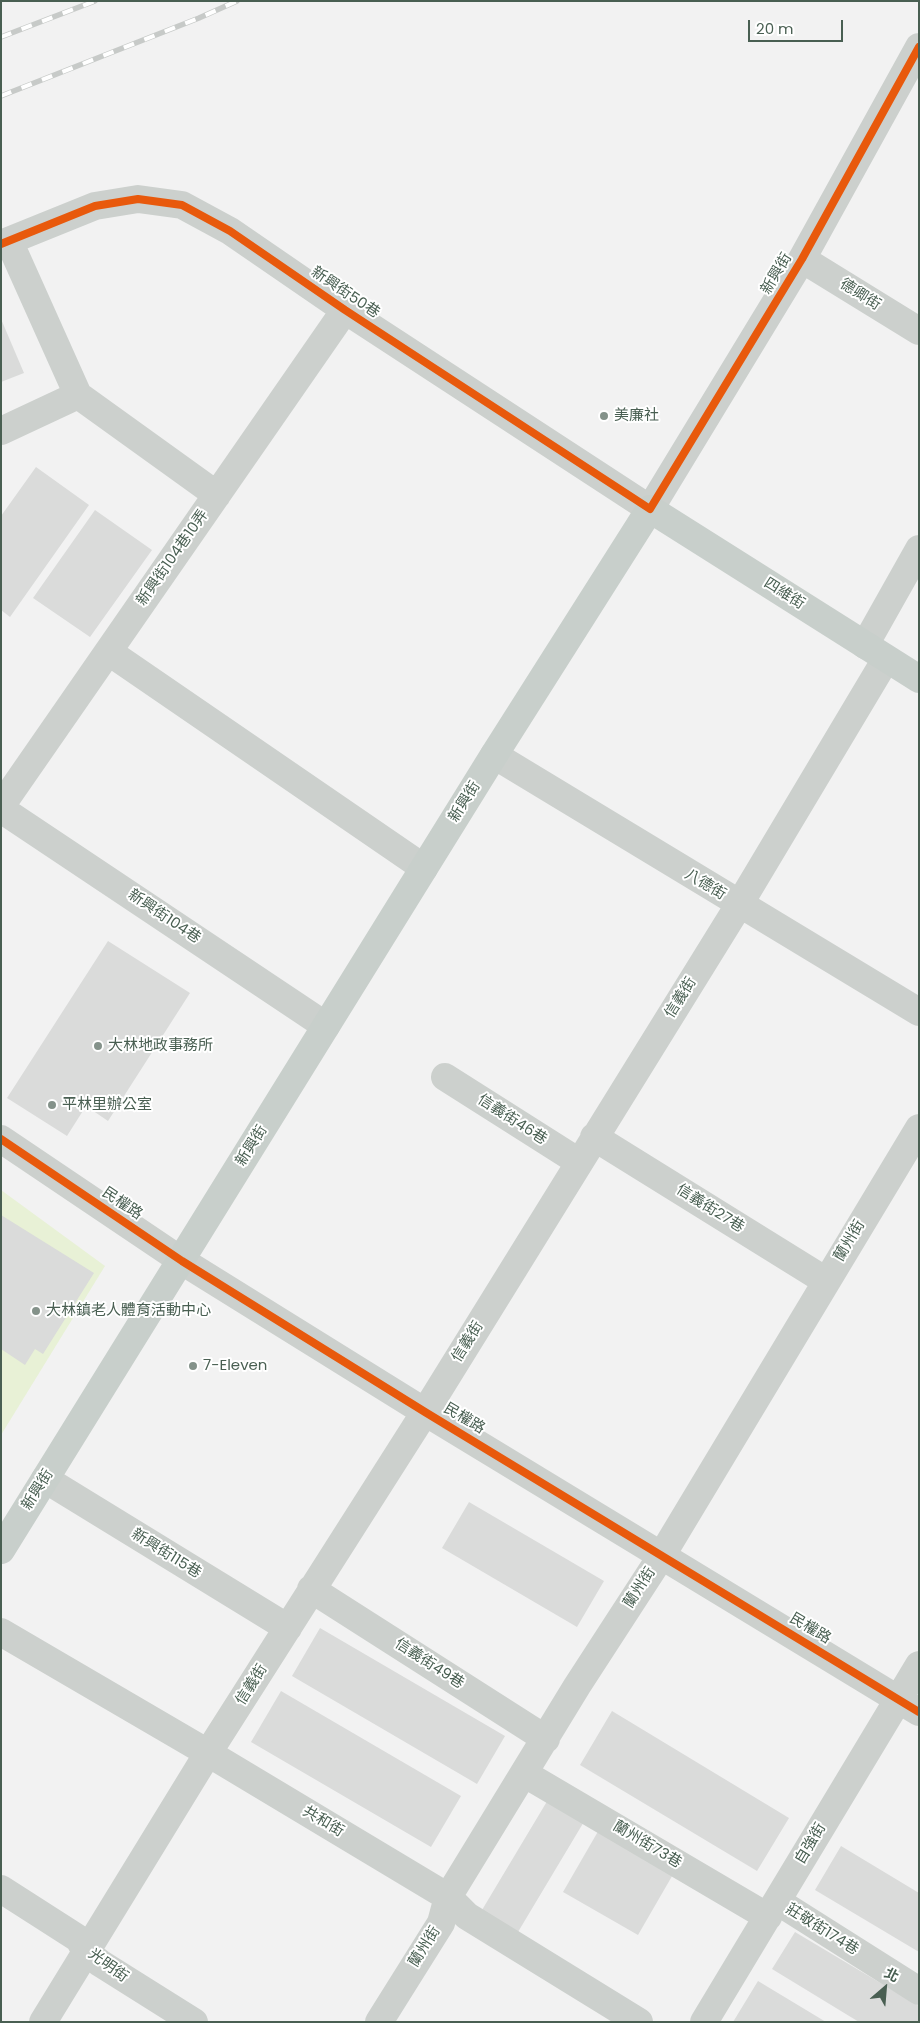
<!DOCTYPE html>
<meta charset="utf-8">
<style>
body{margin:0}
#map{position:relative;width:920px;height:2023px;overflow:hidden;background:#f2f2f2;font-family:Poppins,"Noto Sans TC",sans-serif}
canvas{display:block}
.frame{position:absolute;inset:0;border:2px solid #495f52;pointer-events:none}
.north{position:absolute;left:860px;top:1963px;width:50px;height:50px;-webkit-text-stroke:4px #fff;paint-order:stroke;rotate:27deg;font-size:14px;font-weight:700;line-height:20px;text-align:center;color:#495f52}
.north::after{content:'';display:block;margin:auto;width:18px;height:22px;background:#495f52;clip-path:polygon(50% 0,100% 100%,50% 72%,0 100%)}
.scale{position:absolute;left:748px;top:20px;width:95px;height:22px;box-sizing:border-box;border:2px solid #495f52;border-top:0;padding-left:6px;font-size:15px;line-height:18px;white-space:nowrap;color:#495f52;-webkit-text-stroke:4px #fff;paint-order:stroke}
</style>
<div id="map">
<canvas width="920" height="2023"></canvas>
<div class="frame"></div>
<div class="north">北</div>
<div class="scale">20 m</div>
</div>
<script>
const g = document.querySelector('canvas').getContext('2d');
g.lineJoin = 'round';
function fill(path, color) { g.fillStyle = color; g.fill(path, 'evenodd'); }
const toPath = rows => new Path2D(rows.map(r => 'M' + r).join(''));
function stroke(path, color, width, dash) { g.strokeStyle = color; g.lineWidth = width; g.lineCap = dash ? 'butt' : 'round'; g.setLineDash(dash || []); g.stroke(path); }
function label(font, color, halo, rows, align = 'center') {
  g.font = font + ' Poppins,"Noto Sans TC",sans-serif'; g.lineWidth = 4; g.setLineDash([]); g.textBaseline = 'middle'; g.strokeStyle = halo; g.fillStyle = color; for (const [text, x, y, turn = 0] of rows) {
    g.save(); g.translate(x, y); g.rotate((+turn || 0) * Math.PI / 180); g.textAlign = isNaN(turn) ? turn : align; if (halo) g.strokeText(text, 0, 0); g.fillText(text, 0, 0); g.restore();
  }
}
const green = toPath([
 [1,1190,105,1266,1,1435]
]);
const building = toPath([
 [1,319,24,373,1,382],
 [36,467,89,505,10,617,1,610,1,516],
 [95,510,152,550,90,637,33,598],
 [108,941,190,993,108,1121,86,1106,67,1136,7,1098],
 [1,1215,94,1273,43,1354,35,1349,25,1365,1,1349],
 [469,1502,604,1581,577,1627,442,1548],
 [320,1628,505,1736,477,1784,292,1676],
 [281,1691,461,1796,431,1847,251,1742],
 [612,1711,789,1818,757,1871,580,1765],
 [552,1793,588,1815,518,1932,482,1910],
 [600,1828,675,1871,638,1935,563,1892],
 [841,1846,919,1893,919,1952,815,1890],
 [795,1932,919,2006,919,2022,859,2022,772,1969],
 [758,1981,826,2022,733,2022]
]);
const minor = toPath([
 [9,241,78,395,217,495],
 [1,244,95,206,138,199,182,205,230,231,345,310,650,509,802,259,919,47],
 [802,259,919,331],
 [1,431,78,395],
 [865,645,919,549],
 [109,652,424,868],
 [494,755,919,1012],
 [1,806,345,310],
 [1,809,326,1026],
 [445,1077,579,1162],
 [594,1137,826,1281],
 [1,1139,182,1261,425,1412,919,1712],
 [45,1479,288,1628],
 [311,1589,546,1739],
 [1,1632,208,1753,448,1897,467,1916,639,2022],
 [525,1774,768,1917],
 [1,1889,79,1939,86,1952,100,1963,194,2022],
 [777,1901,919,1991],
 [43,2022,208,1753,425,1412,739,905,886,659],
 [379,2022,441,1923,448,1897,577,1686,662,1555,919,1128],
 [704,2022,919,1665]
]);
const major = toPath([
 [1,1550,494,755,650,509,919,679]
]);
const rail = toPath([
 [1,37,95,1],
 [1,96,199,18,237,1]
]);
const cycleway = toPath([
 [1,244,95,206,138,199,182,205,230,231,345,310,650,509,802,259,919,47],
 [1,1139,182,1261,425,1412,919,1712]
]);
const markers = [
 [604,416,5,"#84928a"],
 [98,1046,5,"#84928a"],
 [52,1105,5,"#84928a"],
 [36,1311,5,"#84928a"],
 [193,1366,5,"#84928a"]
];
const streetNames = [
 ["新興街",777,274,-59],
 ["新興街50巷",345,293,34],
 ["德卿街",860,295,32],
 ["新興街104巷10弄",173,558,-55],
 ["四維街",784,594,32],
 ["新興街",465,802,-58],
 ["八德街",705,885,31],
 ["新興街104巷",164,917,34],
 ["信義街",681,998,-58],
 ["信義街46巷",512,1120,33],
 ["新興街",252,1146,-58],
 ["民權路",122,1204,34],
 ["信義街27巷",710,1209,32],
 ["蘭州街",850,1241,-59],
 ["信義街",468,1342,-58],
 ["民權路",464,1419,31],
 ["新興街",38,1490,-58],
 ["新興街115巷",166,1554,32],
 ["蘭州街",640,1588,-57],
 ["民權路",810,1629,31],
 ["信義街49巷",429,1664,33],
 ["信義街",252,1685,-58],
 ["共和街",323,1822,31],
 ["自強街",811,1844,-59],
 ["蘭州街73巷",647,1845,31],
 ["莊敬街174巷",822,1930,32],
 ["蘭州街",425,1947,-58],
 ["光明街",108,1966,36]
];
const poiNames = [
 ["美廉社",614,416],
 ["大林地政事務所",108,1046],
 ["平林里辦公室",62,1105],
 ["大林鎮老人體育活動中心",46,1311],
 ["7-Eleven",203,1366]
];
fill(green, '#e8f1d6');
fill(building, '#dadbda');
stroke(minor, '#ccd0cd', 28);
stroke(major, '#c8cfcb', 28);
stroke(rail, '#c7cac8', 5.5);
stroke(rail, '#fff', 4, [11]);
stroke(cycleway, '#e8590c', 8);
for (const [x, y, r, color] of markers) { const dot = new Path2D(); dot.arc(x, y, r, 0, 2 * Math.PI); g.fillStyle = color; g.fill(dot); stroke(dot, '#fff', 2); }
label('15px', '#495f52', '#fff', streetNames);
label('15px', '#495f52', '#fff', poiNames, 'left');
</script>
